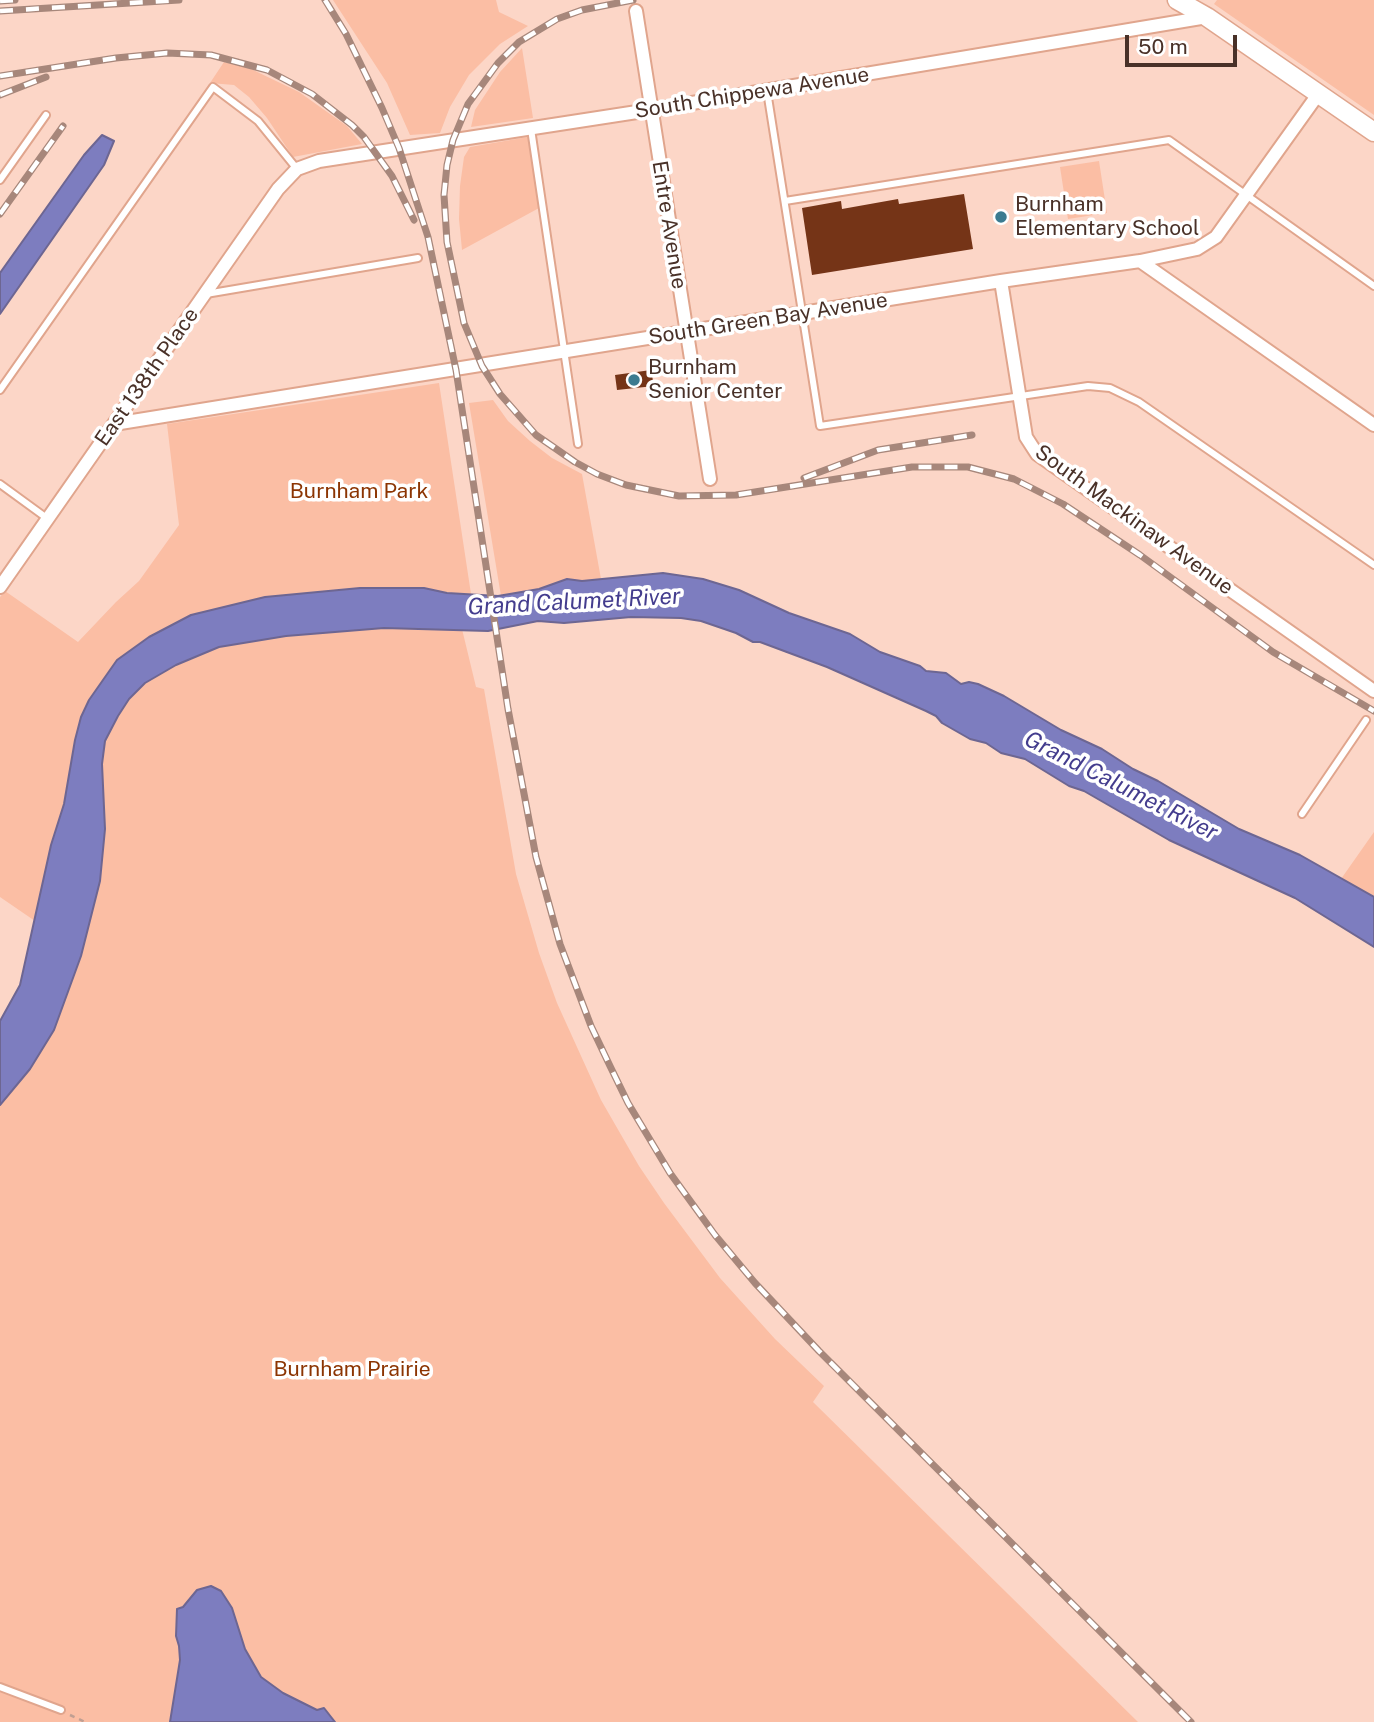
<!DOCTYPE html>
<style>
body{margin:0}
#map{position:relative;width:1374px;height:1722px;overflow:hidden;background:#fcd6c7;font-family:"Public Sans",sans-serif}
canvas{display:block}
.scale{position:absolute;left:1125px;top:35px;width:112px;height:32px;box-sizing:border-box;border:4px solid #493128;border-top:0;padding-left:9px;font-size:21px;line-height:24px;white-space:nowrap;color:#493128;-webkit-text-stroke:5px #fff;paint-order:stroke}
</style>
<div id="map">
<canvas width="1374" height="1722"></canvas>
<div class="scale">50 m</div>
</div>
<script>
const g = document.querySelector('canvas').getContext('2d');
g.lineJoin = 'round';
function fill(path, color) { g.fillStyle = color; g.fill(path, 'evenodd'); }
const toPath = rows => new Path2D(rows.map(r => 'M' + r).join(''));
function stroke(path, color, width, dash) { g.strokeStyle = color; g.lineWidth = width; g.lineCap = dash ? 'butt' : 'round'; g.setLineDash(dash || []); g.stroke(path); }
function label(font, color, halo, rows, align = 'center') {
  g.font = font + ' "Public Sans",sans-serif'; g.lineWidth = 7; g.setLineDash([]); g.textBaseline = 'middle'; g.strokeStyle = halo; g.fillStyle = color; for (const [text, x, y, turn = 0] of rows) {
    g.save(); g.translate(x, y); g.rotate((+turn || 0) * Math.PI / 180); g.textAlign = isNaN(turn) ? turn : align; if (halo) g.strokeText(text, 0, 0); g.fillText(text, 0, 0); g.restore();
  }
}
const green = toPath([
 [333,0,496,0,499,12,528,26,500,44,469,75,450,107,440,133,410,135,387,83],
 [1217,0,1374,0,1374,115,1214,4],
 [522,48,533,118,471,127,475,110,500,72],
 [224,62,249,68,299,92,347,126,362,144,293,157,267,118,249,97,234,85,210,83],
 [528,137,539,208,462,250,459,219,460,186,464,157,470,147],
 [1099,161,1107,213,1068,219,1060,167],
 [439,383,471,594,447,593,424,588,360,588,265,597,191,615,149,637,75,740,64,804,51,845,35,921,0,897,0,597,5,591,78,642,116,602,139,581,179,525,167,424],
 [493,400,508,421,530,441,552,458,582,474,601,579,582,581,567,579,539,589,501,596,469,403],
 [384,628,462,629,476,687,484,689,516,874,539,953,557,1003,601,1100,639,1166,664,1203,720,1278,775,1339,824,1386,813,1402,1138,1722,0,1722,0,1105,30,1069,54,1030,102,791,102,764,105,740,129,699,145,683,176,665,219,647,286,636],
 [1374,832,1374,897,1341,879]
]);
const water = toPath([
 [102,135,114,141,104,165,0,314,0,273,84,155,102,135],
 [663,573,703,579,739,590,789,613,850,634,880,652,920,666,926,671,946,673,961,684,969,682,978,684,1004,696,1061,730,1102,749,1133,769,1158,781,1239,829,1300,855,1374,897,1374,947,1295,898,1169,840,1084,791,1069,786,1025,759,1001,753,986,743,970,739,942,723,936,716,926,711,827,667,760,642,753,642,736,633,701,621,681,618,631,617,564,623,538,621,488,631,384,628,286,636,219,647,176,665,145,683,129,699,118,716,105,741,102,764,105,829,100,881,81,956,54,1030,30,1069,0,1105,0,1021,20,985,51,845,64,804,75,740,81,717,89,700,117,660,149,637,191,615,265,597,360,588,424,588,447,593,498,596,539,589,567,579,582,581,663,573],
 [211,1586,221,1591,232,1608,245,1649,261,1677,283,1693,317,1710,324,1708,335,1722,170,1722,180,1660,179,1646,176,1636,177,1609,183,1607,197,1590,211,1586]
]);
const building = toPath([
 [964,194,973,249,812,275,802,208,841,201,842,209,898,199,899,204],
 [651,370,654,386,617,390,615,375]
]);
const path = toPath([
 [70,1715,85,1722]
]);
const lane = toPath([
 [767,91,820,426,1088,386,1110,388,1139,402,1374,565],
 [531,129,578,444],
 [0,180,46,115],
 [785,201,1169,140,1374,286],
 [206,294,418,258],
 [0,390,213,87,258,121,297,169],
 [0,484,48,519],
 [1302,814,1366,720],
 [0,1687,61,1710]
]);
const street = toPath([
 [636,11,710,479],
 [1140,261,1374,425],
 [1001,281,1026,437,1037,454,1374,691],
 [114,424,1001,281,1140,261,1197,249,1216,237,1319,93],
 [0,587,278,189,297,169,319,161,650,110,1207,17]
]);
const secondary = toPath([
 [1177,0,1207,17,1374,132]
]);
const rail = toPath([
 [325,0,346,34,382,108,399,148,428,237,456,370,508,709,536,857,560,944,591,1026,610,1066,628,1103,670,1173,715,1235,755,1283,819,1351,1191,1722],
 [633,0,582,10,557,19,519,42,498,63,468,104,453,140,447,165,444,195,447,242,464,323,482,366,500,394,536,435,575,462,597,474,626,485,679,496,736,495,912,467,968,467,1014,479,1063,504,1140,555,1273,652,1374,711],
 [0,1,15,0],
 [0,11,179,0],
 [0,76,116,58,167,53,211,55,267,70,312,94,352,125,364,137,392,176,414,220],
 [0,95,46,77],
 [0,214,63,126],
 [804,478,878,450,972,435]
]);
const markers = [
 [1001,217,7,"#3c7b90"],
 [634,380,7,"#3c7b90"]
];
const streetNames = [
 ["South Chippewa Avenue",752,93,-9],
 ["Entre Avenue",669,225,81],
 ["South Green Bay Avenue",768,319,-9],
 ["East 138th Place",147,377,-55],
 ["South Mackinaw Avenue",1134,520,36]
];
const poiNames = [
 ["Burnham",1015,205],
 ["Elementary School",1015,229],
 ["Burnham",648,368],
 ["Senior Center",648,392]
];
const parkNames = [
 ["Burnham Park",359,492],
 ["Burnham Prairie",352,1370]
];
const waterNames = [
 ["Grand Calumet River",574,602,-3],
 ["Grand Calumet River",1121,786,27]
];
fill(green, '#fbbea4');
fill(water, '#7d7dbf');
stroke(water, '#6d6692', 2);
fill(building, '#753417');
stroke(lane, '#e0a58d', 10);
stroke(street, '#e0a58d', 16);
stroke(secondary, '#e0a58d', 21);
stroke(path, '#c09f92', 2.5, [5, 5]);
stroke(lane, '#fff', 6);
stroke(street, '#fff', 12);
stroke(secondary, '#fff', 18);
stroke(rail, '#a7877b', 7);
stroke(rail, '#fff', 4.5, [13]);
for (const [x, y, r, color] of markers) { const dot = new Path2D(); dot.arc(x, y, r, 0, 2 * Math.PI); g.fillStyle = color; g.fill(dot); stroke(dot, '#fff', 2.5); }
label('21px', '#493128', '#fff', streetNames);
label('21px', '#493128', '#fff', poiNames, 'left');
label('21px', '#8c3503', '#fff', parkNames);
label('italic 23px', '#443d8e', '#fff', waterNames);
</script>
